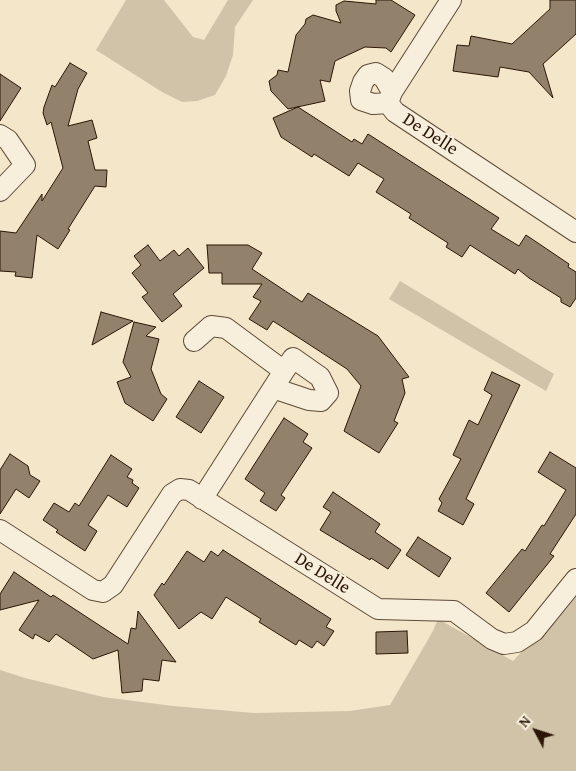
<!DOCTYPE html>
<style>
body{margin:0}
#map{position:relative;width:576px;height:771px;overflow:hidden;background:#f3e6c9;font-family:"Gentium Book Plus",serif}
canvas{display:block}
.north{position:absolute;left:511px;top:706px;width:50px;height:50px;-webkit-text-stroke:4px #f7efdc;paint-order:stroke;rotate:310deg;font-size:14px;font-weight:700;line-height:20px;text-align:center;color:#2b1605}
.north::after{content:'';display:block;margin:auto;width:18px;height:22px;background:#2b1605;clip-path:polygon(50% 0,100% 100%,50% 72%,0 100%)}
</style>
<div id="map">
<canvas width="576" height="771"></canvas>
<div class="north">N</div>
</div>
<script>
const g = document.querySelector('canvas').getContext('2d');
g.lineJoin = 'round';
function fill(path, color) { g.fillStyle = color; g.fill(path, 'evenodd'); }
const toPath = rows => new Path2D(rows.map(r => 'M' + r).join(''));
function stroke(path, color, width, dash) { g.strokeStyle = color; g.lineWidth = width; g.lineCap = dash ? 'butt' : 'round'; g.setLineDash(dash || []); g.stroke(path); }
function label(font, color, halo, rows, align = 'center') {
  g.font = font + ' "Gentium Book Plus",serif'; g.lineWidth = 4.5; g.setLineDash([]); g.textBaseline = 'middle'; g.strokeStyle = halo; g.fillStyle = color; for (const [text, x, y, turn = 0] of rows) {
    g.save(); g.translate(x, y); g.rotate((+turn || 0) * Math.PI / 180); g.textAlign = isNaN(turn) ? turn : align; if (halo) g.strokeText(text, 0, 0); g.fillText(text, 0, 0); g.restore();
  }
}
const green = toPath([
 [126,0,164,0,193,37,204,40,228,0,253,0,235,27,233,55,226,76,215,95,197,101,182,102,162,92,96,50],
 [400,281,554,374,546,391,389,299],
 [576,590,576,771,0,771,0,670,25,678,103,697,173,706,254,713,350,711,390,705,433,631,438,619,513,661,544,628]
]);
const building = toPath([
 [376,0,391,0,415,15,391,52,386,48,365,47,335,61,330,82,320,80,325,101,288,109,271,91,269,81,277,75,278,70,288,72,296,35,305,24,306,19,313,15,341,23,336,11,336,5,344,1,376,4,376,0],
 [550,0,576,0,576,34,543,64,553,98,529,72,500,67,498,77,453,71,457,45,469,46,471,36,512,44,550,9,550,0],
 [70,63,87,73,78,89,68,126,92,120,97,138,88,141,95,170,107,170,106,187,95,186,68,229,70,230,58,249,37,235,32,278,15,276,16,272,0,271,0,231,16,233,42,194,42,201,63,168,51,122,47,125,43,113,44,107,52,85,55,87,70,63],
 [0,74,21,88,0,121,0,74],
 [298,107,352,142,354,139,362,144,368,134,499,218,491,229,519,246,526,235,569,264,568,267,576,272,576,298,570,307,561,302,561,298,529,278,518,269,515,274,470,245,462,257,446,247,448,243,409,218,411,214,376,192,384,179,358,163,349,176,314,154,312,157,281,137,273,118,298,107],
 [148,245,160,261,174,250,179,256,188,248,204,268,173,294,182,306,162,322,142,297,148,293,132,273,141,265,134,256,148,245],
 [207,245,248,245,262,253,252,269,302,302,308,293,378,336,409,377,402,379,405,393,394,421,398,423,379,453,344,431,361,386,347,369,273,321,267,330,249,319,261,301,253,297,262,284,222,284,222,273,209,273,207,245],
 [101,312,133,321,92,345,101,312],
 [134,322,156,327,146,336,159,339,151,369,161,394,167,399,153,421,125,403,117,382,131,377,123,362,134,322],
 [492,372,520,385,466,499,474,504,463,525,438,511,442,503,439,499,461,459,453,455,469,420,478,425,492,395,484,390,492,372],
 [199,381,224,397,201,433,176,417,199,381],
 [284,418,308,434,303,442,312,448,281,495,285,498,276,511,260,501,265,493,245,479,284,418],
 [550,452,576,468,576,514,550,554,554,556,509,612,486,593,522,549,525,551,542,525,544,526,566,490,538,472,550,452],
 [10,454,28,466,30,475,40,481,29,498,16,489,0,514,0,470,10,454],
 [111,455,132,469,127,477,133,480,132,483,139,488,127,507,108,495,88,525,97,531,85,551,56,532,58,530,43,520,54,503,69,512,75,503,79,506,111,455],
 [333,492,380,524,375,532,401,550,388,569,371,558,370,560,320,530,331,512,323,507,333,492],
 [418,537,451,558,439,577,406,555,418,537],
 [223,550,331,619,326,627,334,631,324,646,317,641,312,648,299,640,296,645,259,622,261,619,226,597,212,619,201,612,179,629,154,595,162,583,164,585,187,551,204,562,211,551,218,556,223,550],
 [14,572,51,597,53,595,128,644,131,628,136,629,138,611,176,662,162,660,159,681,143,679,142,691,122,693,118,650,93,659,56,634,49,642,35,634,33,639,19,630,39,600,0,610,0,594,14,572],
 [407,631,408,653,376,654,376,632,407,631]
]);
const minor = toPath([
 [451,0,392,92,388,103,395,112,576,232],
 [388,103,373,104,361,100,360,91,363,82,368,75,376,73,384,78,392,92],
 [0,135,8,140,25,165,0,191],
 [194,341,211,326,226,328,284,371],
 [202,499,284,371,293,358,320,377,328,393,321,401,309,400,273,388],
 [0,530,93,590,103,592,113,585,172,494,180,489,189,490,378,609,454,611,492,639,504,644,517,642,534,631,576,579]
]);
const streetNames = [
 ["De Delle",430,135,33],
 ["De Delle",322,574,32]
];
fill(green, '#d1c3a8');
fill(building, '#93826b');
stroke(building, '#2b1605', 1);
stroke(minor, '#5d4a36', 22);
stroke(minor, '#f7efdc', 20);
label('18px', '#2b1605', '#f7efdc', streetNames);
</script>
